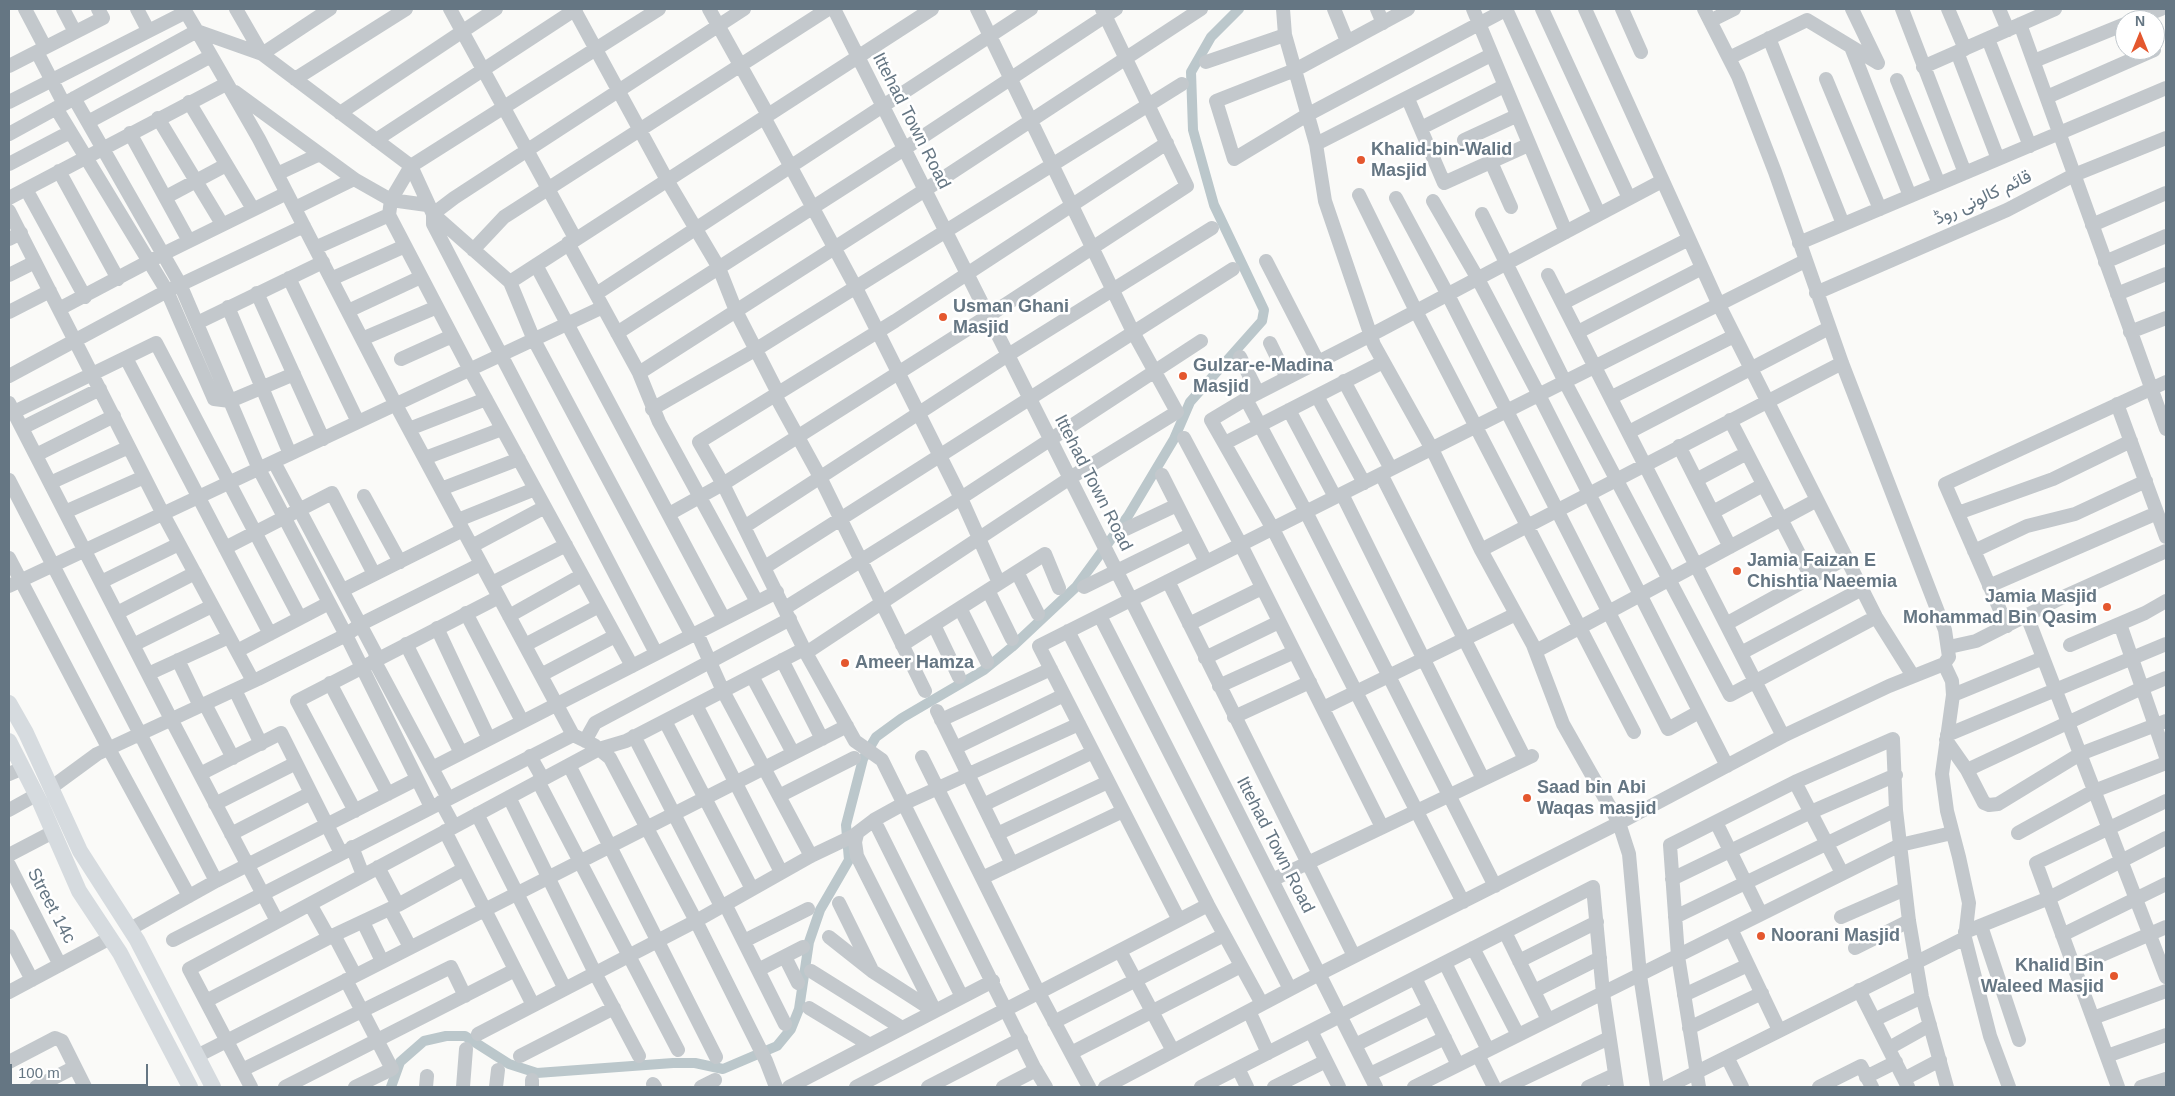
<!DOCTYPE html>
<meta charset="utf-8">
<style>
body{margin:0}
#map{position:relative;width:2175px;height:1096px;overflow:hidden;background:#fafaf8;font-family:Arial,sans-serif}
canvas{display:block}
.frame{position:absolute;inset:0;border:10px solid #657683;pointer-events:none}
.north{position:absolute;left:2115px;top:10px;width:50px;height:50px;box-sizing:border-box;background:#fff;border:1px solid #c1c8cd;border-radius:50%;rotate:0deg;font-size:14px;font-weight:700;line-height:20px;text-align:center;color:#657683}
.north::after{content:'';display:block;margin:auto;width:18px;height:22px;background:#e4572e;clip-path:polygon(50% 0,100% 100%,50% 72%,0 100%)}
.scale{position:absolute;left:10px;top:1064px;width:138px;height:22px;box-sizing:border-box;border:2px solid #657683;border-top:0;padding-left:6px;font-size:15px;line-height:18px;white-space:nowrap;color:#657683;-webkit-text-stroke:4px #fff;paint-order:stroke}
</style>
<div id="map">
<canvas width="2175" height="1096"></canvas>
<div class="frame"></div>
<div class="north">N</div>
<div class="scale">100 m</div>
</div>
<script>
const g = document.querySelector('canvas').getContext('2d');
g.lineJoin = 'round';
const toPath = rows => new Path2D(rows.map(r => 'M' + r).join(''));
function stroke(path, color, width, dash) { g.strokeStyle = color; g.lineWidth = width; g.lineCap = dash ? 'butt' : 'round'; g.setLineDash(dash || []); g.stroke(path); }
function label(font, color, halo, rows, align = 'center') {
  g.font = font + ' Arial,Vazirmatn,sans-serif'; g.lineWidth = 5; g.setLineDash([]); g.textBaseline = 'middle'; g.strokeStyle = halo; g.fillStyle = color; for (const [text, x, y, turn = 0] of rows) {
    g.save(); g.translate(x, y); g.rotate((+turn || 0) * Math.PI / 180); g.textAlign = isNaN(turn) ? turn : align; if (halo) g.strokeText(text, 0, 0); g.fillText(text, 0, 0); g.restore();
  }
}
const canal = toPath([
 [391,1087,400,1062,424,1041,446,1036,465,1036,509,1064,537,1073,673,1063,695,1063,723,1069,777,1046,791,1029,799,1009,809,942,820,910,849,860,846,825,863,759,876,737,902,718,984,670,1012,647,1076,587,1128,516,1174,439,1190,402,1262,321,1264,310,1214,205,1193,130,1191,72,1211,37,1239,9]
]);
const minor = toPath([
 [25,9,45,47],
 [63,9,75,32],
 [137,9,148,30],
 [184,9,197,31,262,54,411,166,433,214,510,282,932,9],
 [236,9,262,54,330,9],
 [450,9,575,238],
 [574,9,667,180,719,268,736,311,778,393],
 [709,9,768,115],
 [834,9,1376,1087],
 [1283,9,1285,35,1316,144,1325,201,1374,345,1432,449,1481,550,1533,645,1563,724,1619,823,1629,854,1640,975,1657,1087],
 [1334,9,1347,41],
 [1377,9,1383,23],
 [1408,9,1295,70,1216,101,1234,159,1307,115,1507,9],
 [1473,9,1566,232],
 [1506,9,1599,214],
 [1542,9,1629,198],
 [1585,9,1719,305,1876,617,1913,676],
 [1622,9,1641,52],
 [1902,9,1965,173],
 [1948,9,1965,49],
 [1999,9,2008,30],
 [2134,20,2161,9],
 [1710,21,1734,9],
 [2020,24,2166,429],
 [1769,38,1843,224],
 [1988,39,2030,146],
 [1851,47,1910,196],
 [37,52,64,104],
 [1957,52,1998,159],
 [1729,58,1807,20,1878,63,1852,9],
 [2034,61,2125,24],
 [1206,62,1285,35],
 [9,66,103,18,98,9],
 [1923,67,2055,9],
 [295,79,406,9],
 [1826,79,1880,209],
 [1897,80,1939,184],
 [235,92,354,179,391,200,427,205],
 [2047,97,2154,50],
 [74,98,180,284,259,469,346,635,431,807],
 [1408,99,1444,183,1528,145],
 [9,102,186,12],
 [189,102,253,209],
 [56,108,167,291,214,399,230,401,294,374],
 [340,113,496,9],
 [764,117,856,288,961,498,1201,341],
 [158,118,222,224],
 [88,122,211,56],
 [1421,128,1504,86],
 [130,133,189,241],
 [9,134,197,31,259,139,396,405,573,735,594,745,610,758,696,921,766,1061,776,1087],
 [376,140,576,9],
 [1464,140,1516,116],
 [1316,144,1491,55],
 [1491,162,1511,207],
 [9,164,70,132],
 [59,171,118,279],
 [277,174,320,154],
 [26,189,85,297],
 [1359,195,1416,311,1634,732],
 [166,197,226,165],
 [9,198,226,84],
 [1396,198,1448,295,1668,729,1699,712],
 [1433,201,1478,279,1539,395,1727,766],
 [295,208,354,179],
 [9,211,163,514,253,681],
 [1482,214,1565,382,1730,695,1876,617],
 [2092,225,2166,193],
 [9,239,21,233],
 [568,243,639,373,659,422,757,602],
 [1799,243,2166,88],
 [315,248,389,215],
 [473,250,504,217,828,9],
 [1266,261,1318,362],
 [2105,262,2166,236],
 [536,265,724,619],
 [9,275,35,262],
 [1548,275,1783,736],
 [289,278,358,422],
 [331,279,405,246],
 [510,282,534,340,692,636],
 [257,293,323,439],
 [1816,293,2007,210,2074,175,2166,138],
 [596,294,1031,9],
 [2117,294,2166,274],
 [1563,303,1689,239],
 [228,307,290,454],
 [59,309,163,254,287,193],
 [348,311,421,277],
 [9,312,50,291],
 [197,323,323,262],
 [1578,332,1702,268],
 [2130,332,2166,318],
 [617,333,904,149,1116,9],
 [362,339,437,307],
 [1270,343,1287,378],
 [1240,357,1258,393],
 [126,358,270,634],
 [401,359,452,336],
 [639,373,925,190,1201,9],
 [9,376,167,291,304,226],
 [1344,381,1391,469],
 [775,395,820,477,925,691],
 [1317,396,1364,483],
 [1612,397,1734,336],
 [1246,399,1211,420,1273,529,1463,902],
 [9,403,171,719,277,921],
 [2117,404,2166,537],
 [652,409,755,350,1182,84],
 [1289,410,1335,497],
 [14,412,156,343,300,618],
 [1730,420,1811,577],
 [22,428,100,389],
 [409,429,486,399],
 [1629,432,1829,328],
 [1184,438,1241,545,1382,827],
 [1225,443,1383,362],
 [1679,446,1730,547],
 [36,455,114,416],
 [425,458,502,429],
 [274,462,378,658],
 [1381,474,1525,759],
 [1162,475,1206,562],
 [9,480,216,881,130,929],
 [1696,480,1747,453],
 [50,483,129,447],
 [441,489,519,459],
 [1342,494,1483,779],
 [364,496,400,562],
 [65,512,144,477],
 [1713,512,1763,485],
 [1958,513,2053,479,2131,441],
 [669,514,723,484,699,442,895,321,1167,143],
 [458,520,535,489],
 [744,527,1008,355,1212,228],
 [1126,529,1177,505],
 [472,546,545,507],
 [225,548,332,493,374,574],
 [1481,550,1842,363],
 [1974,551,2027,526,2075,514,2146,481],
 [9,558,109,749,189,896],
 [765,567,1233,269],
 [1017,572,1038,614],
 [1168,581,1354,956],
 [101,582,179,544],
 [492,583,566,545],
 [9,586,603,307],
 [1989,586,2157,513],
 [1084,587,1192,534],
 [343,590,463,530],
 [988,590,1012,639],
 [785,608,961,498,999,583],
 [960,608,987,662],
 [117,613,195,573],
 [466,613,522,721],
 [509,616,582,575],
 [1100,616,1290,989],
 [2027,616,2166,977],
 [1189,624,1262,588],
 [1726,624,1846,558],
 [2120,624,2166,757],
 [934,625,959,677],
 [2007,626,1945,484,2166,382],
 [437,628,489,739],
 [1068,631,1208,905,1262,1004],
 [697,633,723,691,811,856],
 [406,644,461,753],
 [133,645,212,606],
 [525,645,599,606],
 [902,645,1045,554,1059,588],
 [2070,645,2145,613,2166,601],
 [1949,647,1976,641,2059,599,2166,551],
 [237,651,329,603],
 [1536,651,1817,500],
 [656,653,433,224,433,214,454,198,744,9],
 [806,653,1070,478,1177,412,1133,332,977,9],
 [1741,653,1862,589],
 [1205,658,1279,622],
 [178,660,200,706],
 [374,660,432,768],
 [782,660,822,739],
 [1944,664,1952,681,1953,695,1942,774,1947,811,1959,857,1969,903,1965,938,1990,1036,2009,1087],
 [632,666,470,370,389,215,391,200,411,166,659,9],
 [148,674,229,637],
 [541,675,615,636],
 [752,676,793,753],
 [330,683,388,794],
 [1219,686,1294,652],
 [235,690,261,744],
 [1953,695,2043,658],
 [205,704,233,758],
 [696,705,781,872],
 [1323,708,1516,614],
 [937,711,1012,864],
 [1234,717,1310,682],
 [941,720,1051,669],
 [665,721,752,889],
 [1947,735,2166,644],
 [634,736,721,906],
 [1946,740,1967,770,1984,803,1989,805,1998,804,2080,754,2166,721],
 [585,741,595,723,790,619],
 [955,748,1064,695],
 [530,756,543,779],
 [922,757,1039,993,1089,1087],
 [569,765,716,1057],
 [1967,770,2142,688,2166,678],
 [9,774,23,768],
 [200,774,281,733,341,853],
 [538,781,678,1050],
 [1795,782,1842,873],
 [52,787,97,754,258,679,346,635,361,624,481,564],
 [779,796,854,758],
 [509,797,595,973,639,1056],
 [448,798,432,768,777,592],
 [441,802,454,826],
 [215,804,296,763],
 [983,805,1093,752],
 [9,810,36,795],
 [355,811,297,701,499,597],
 [477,814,565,989],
 [874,820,962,997],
 [1716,822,1761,914],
 [445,831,533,1005],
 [2018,833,2094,791,2166,763],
 [231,834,311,793],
 [857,834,855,842,857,856,935,1011],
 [997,834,1108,782],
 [352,847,363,875],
 [9,855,53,832],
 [9,865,60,965],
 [378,867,398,905],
 [982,878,1123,811],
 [1672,879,1811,812,1896,775],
 [1272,880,1532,756],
 [216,881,417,779],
 [1495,886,1306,512,1246,399,1371,335,1662,181],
 [839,903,871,968],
 [310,904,329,938],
 [725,904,785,1024],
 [390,909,410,947],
 [1675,917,1896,810],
 [1841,917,1905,889],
 [1179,920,1039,646,1805,261],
 [363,922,382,961],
 [1981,926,2019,1040],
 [1731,929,1779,1030],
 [1505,932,1548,1020],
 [1965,932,2049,898,2166,838],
 [334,935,355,975],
 [2062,935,2166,884],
 [9,936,32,980],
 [829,937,872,971,934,1011],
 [173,940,573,735],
 [744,941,808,909],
 [1473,948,1518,1035],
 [1855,948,1909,921],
 [1120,951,1173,1051],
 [785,957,798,983],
 [1519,961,1597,922],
 [1445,963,1488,1050],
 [2074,967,2166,927],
 [758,970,803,947],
 [811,971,902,1028],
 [1415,978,1458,1065],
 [346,980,392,1069,355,1087],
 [1859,990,1908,1087],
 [1534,991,1600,958],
 [9,992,110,938],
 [1684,995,1748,965],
 [206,1001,334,935,398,905,464,869],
 [809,1008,870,1045],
 [1249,1011,1268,1053],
 [2093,1018,2166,991],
 [1874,1020,1922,997],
 [1054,1022,1224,935],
 [1689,1028,1762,993],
 [1311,1031,1339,1087],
 [478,1034,696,921,811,856,853,836,874,820,903,804,1079,724],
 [1355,1045,1430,1008],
 [1889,1048,1930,1025],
 [1071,1053,1241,966],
 [1478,1055,1494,1087],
 [197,1056,847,726],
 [520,1056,614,1008],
 [2107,1056,2166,1035],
 [1727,1057,1742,1087],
 [9,1062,55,1038,62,1041,85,1087],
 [1238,1068,1247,1087],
 [242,1070,451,967,465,996],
 [1370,1074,1445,1038],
 [1866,1077,1896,1062],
 [1904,1079,1940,1060],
 [653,1084,655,1087],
 [36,1087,75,1067],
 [251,1087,189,969,599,749,626,741,804,649],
 [285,1087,515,970],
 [426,1087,427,1076],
 [463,1087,466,1049],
 [496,1087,498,1070],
 [532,1087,532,1080],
 [701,1087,715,1080],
 [789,1087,993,981],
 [856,1087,1208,905],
 [928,1087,1021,1039],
 [1003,1087,1036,1070],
 [1046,1087,1034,1067,882,760,855,741,806,653,723,484,988,316,1187,186,1102,9],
 [1105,1087,1319,974,1619,823,1783,736,1889,686,1944,664,1949,657,1945,630,1842,363,1775,172,1738,76,1704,9],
 [1201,1087,1593,887,1603,993,1617,1087],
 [1274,1087,1326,1061],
 [1414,1087,1900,845,1952,833],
 [1506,1087,1609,1038],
 [1588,1087,1614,1075],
 [1667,1087,1965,938],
 [1699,1087,1678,956,1670,845,1795,782,1893,739,1896,810,1909,921,1922,997,1947,1087],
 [1819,1087,1861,1066,1872,1087],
 [2118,1087,2036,863,2166,801],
 [2141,1087,2166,1079]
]);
const major = toPath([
 [9,703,26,733,80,851,137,940,213,1087],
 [9,741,40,802,79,891,120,953,190,1087]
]);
const markers = [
 [1361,160,5,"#e4572e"],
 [943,317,5,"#e4572e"],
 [1183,376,5,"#e4572e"],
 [1737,571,5,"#e4572e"],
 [2107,607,5,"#e4572e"],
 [845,663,5,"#e4572e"],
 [1527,798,5,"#e4572e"],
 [1761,936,5,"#e4572e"],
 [2114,976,5,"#e4572e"]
];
const streetNames = [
 ["Ittehad Town Road",911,121,63],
 ["قائم کالونی روڈ",1983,198,-25],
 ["Ittehad Town Road",1093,483,63],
 ["Ittehad Town Road",1275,845,63],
 ["Street 14c",51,906,62]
];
const poiNames = [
 ["Khalid-bin-Walid",1371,150],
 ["Masjid",1371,171],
 ["Usman Ghani",953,307],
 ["Masjid",953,328],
 ["Gulzar-e-Madina",1193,366],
 ["Masjid",1193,387],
 ["Jamia Faizan E",1747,561],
 ["Chishtia Naeemia",1747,582],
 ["Jamia Masjid",2097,597,"right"],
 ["Mohammad Bin Qasim",2097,618,"right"],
 ["Ameer Hamza",855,663],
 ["Saad bin Abi",1537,788],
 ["Waqas masjid",1537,809],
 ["Noorani Masjid",1771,936],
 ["Khalid Bin",2104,966,"right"],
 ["Waleed Masjid",2104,987,"right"]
];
stroke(canal, '#bbc7cb', 10);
stroke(minor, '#c3c8cc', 14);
stroke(major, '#d6dbdf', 16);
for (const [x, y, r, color] of markers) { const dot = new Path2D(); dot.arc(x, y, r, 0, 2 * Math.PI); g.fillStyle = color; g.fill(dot); stroke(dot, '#fff', 2); }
label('18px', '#657683', '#fff', streetNames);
label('bold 18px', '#657683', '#fff', poiNames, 'left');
</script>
